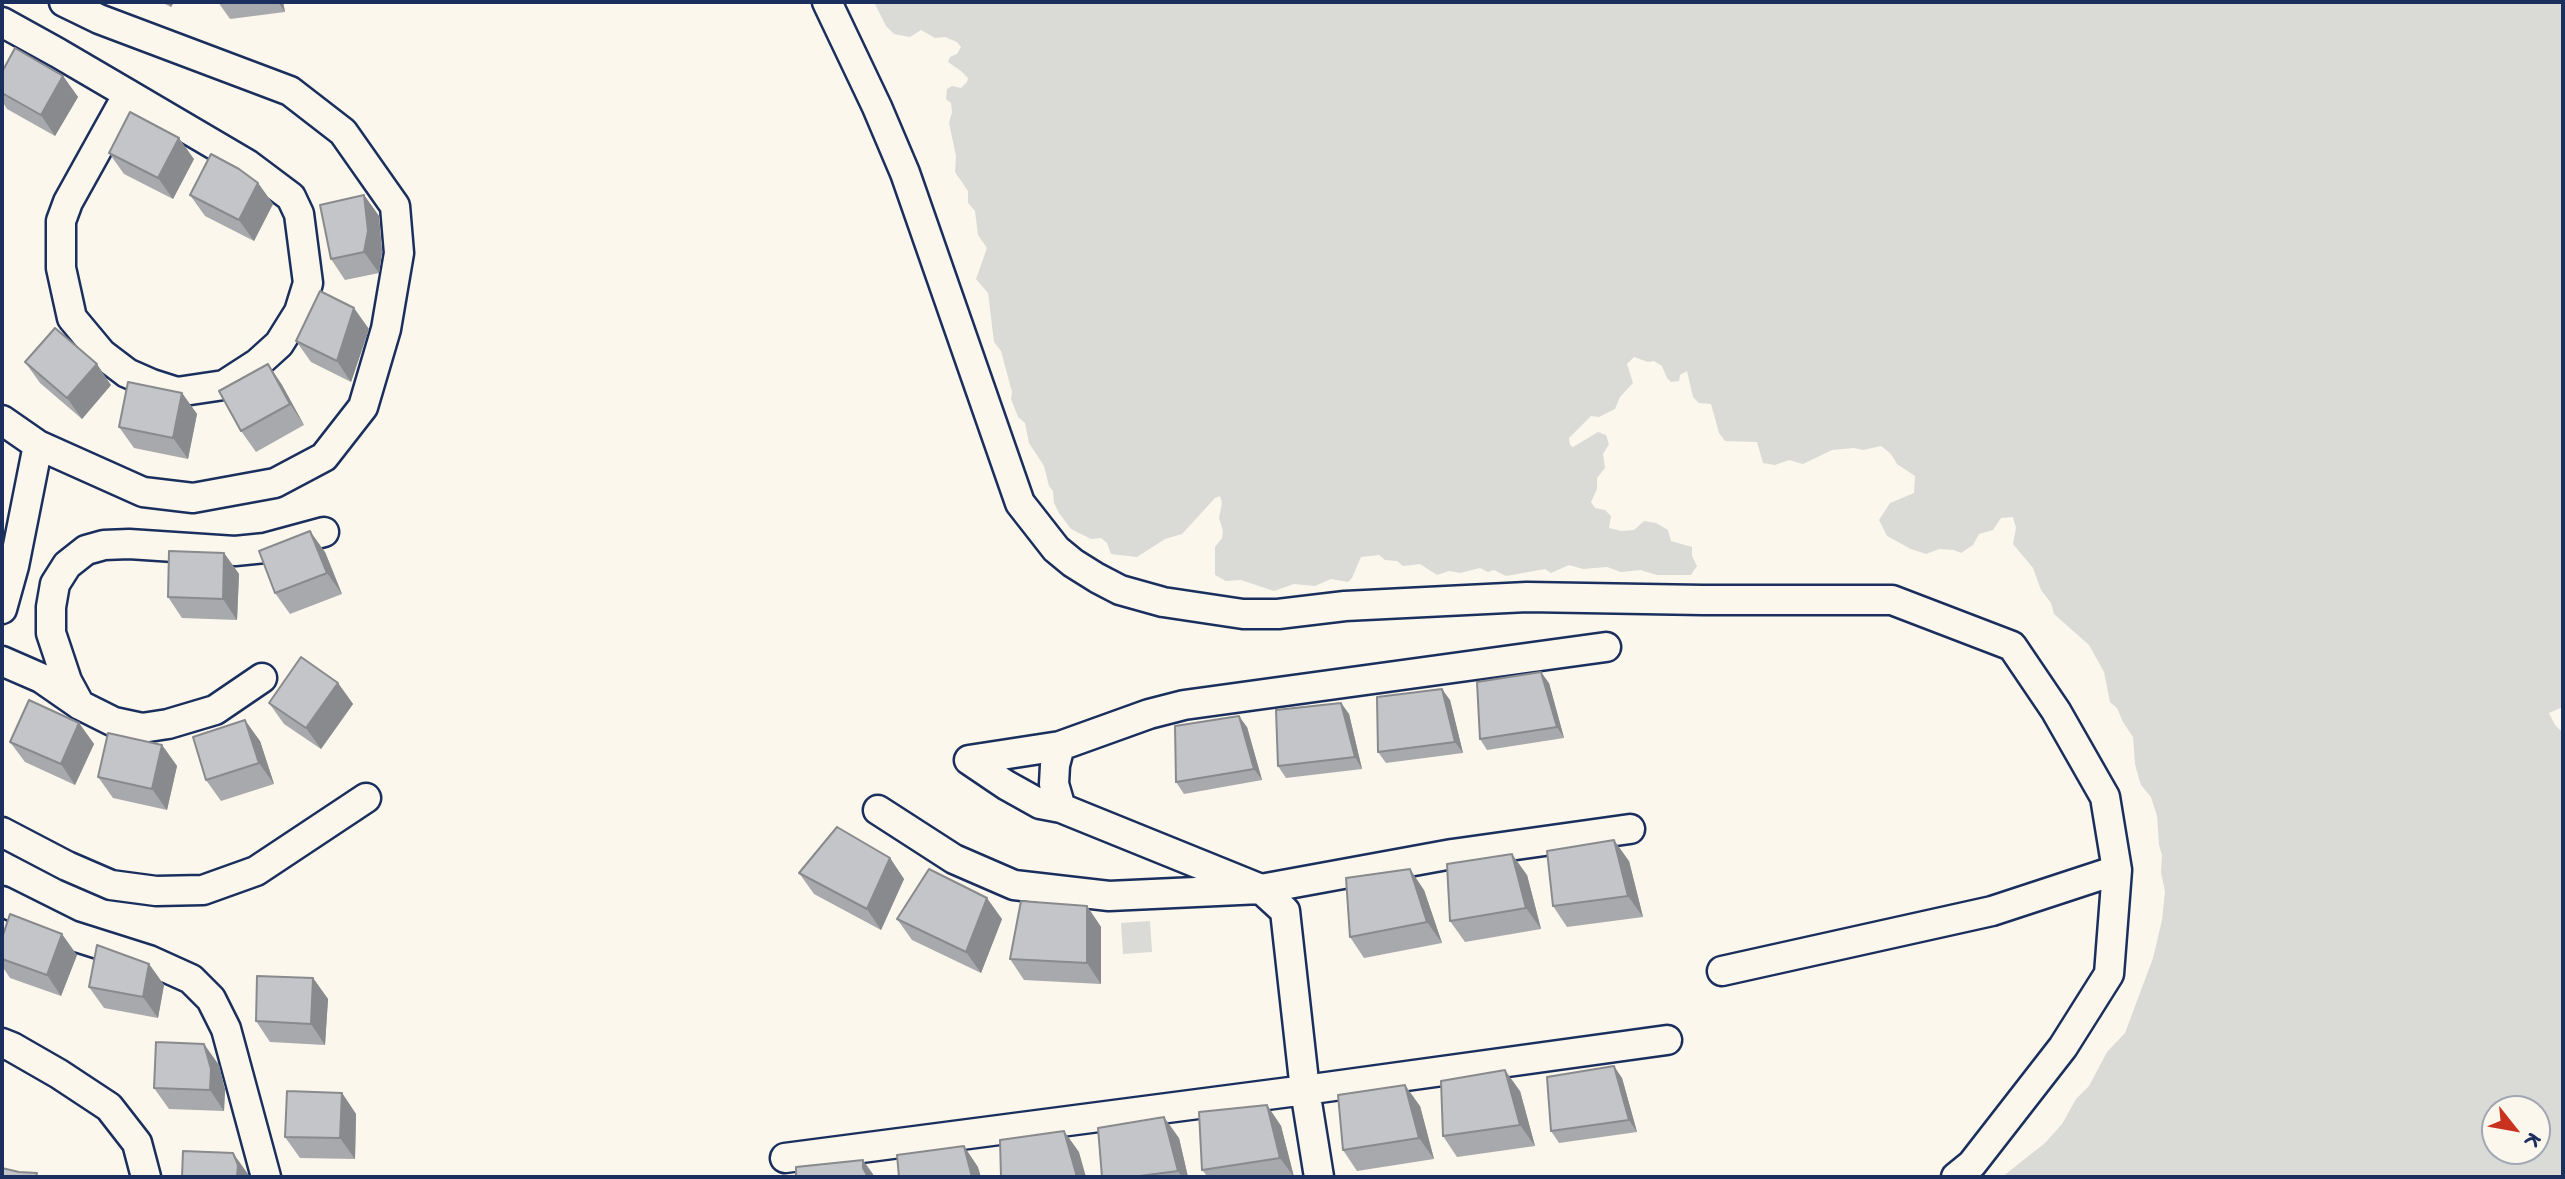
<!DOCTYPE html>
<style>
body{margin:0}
#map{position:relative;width:2565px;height:1179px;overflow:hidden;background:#fbf7ec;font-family:"Shantell Sans",sans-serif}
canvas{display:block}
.frame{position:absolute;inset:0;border:4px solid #1b2f5e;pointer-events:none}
.north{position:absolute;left:2481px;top:1095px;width:70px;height:70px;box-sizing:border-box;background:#fbf7ec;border:2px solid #a1a7b3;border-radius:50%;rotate:121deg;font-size:19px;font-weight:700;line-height:28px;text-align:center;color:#1b2f5e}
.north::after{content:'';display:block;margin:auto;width:24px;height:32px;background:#c8321e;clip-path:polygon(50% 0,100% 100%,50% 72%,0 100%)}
</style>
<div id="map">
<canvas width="2565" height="1179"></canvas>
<div class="frame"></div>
<div class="north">K</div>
</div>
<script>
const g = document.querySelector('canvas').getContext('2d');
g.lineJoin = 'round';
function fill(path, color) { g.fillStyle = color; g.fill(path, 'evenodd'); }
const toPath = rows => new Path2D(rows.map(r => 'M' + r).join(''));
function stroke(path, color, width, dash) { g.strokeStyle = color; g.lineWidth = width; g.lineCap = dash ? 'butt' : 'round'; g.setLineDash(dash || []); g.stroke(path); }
const green = toPath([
 [874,2,2563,2,2563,707,2549,713,2555,725,2563,733,2563,1177,2002,1177,2045,1143,2062,1124,2076,1099,2089,1086,2107,1052,2125,1033,2153,958,2162,920,2165,892,2161,872,2162,855,2159,845,2157,816,2151,797,2141,785,2139,779,2135,764,2133,737,2123,722,2117,708,2110,702,2104,672,2089,645,2054,614,2051,603,2041,590,2033,568,2013,544,2016,528,2013,517,2001,518,1993,530,1979,534,1973,545,1961,553,1954,550,1939,549,1926,554,1911,549,1887,536,1879,520,1890,503,1914,493,1915,476,1897,464,1891,454,1881,446,1863,450,1854,448,1832,450,1803,464,1789,460,1775,465,1763,463,1757,442,1725,441,1719,433,1711,404,1699,403,1693,397,1687,371,1680,375,1679,381,1671,382,1667,378,1662,366,1654,361,1648,362,1634,357,1627,364,1633,383,1620,397,1615,409,1599,417,1591,416,1569,438,1570,445,1573,447,1598,432,1606,435,1609,444,1603,454,1605,468,1597,478,1597,489,1591,502,1595,508,1605,510,1611,516,1609,528,1621,531,1634,530,1644,521,1656,523,1668,530,1671,541,1692,547,1692,556,1697,566,1691,575,1657,575,1640,570,1621,572,1607,567,1583,569,1569,565,1551,573,1545,569,1506,576,1494,570,1488,572,1480,568,1460,573,1449,571,1437,575,1420,564,1403,566,1397,561,1385,560,1379,555,1361,557,1352,578,1348,582,1331,579,1315,586,1294,584,1274,591,1241,580,1226,581,1215,575,1215,547,1222,538,1223,531,1219,518,1222,503,1220,496,1215,498,1182,534,1165,539,1137,557,1111,554,1107,543,1101,538,1091,539,1071,529,1059,513,1054,503,1053,491,1049,486,1044,466,1029,443,1025,423,1018,417,1011,399,1012,392,1001,351,994,342,988,293,976,279,987,248,978,235,975,211,968,203,968,191,955,172,956,156,949,123,952,112,951,103,946,99,947,89,952,86,961,88,967,82,968,78,961,71,948,62,950,57,957,54,961,47,957,42,945,37,935,38,921,30,910,37,894,34,886,26],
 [2495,1109,2537,1109,2537,1151,2495,1151],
 [1150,921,1152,952,1123,954,1121,923]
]);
const minor = toPath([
 [827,2,877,107,905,173,1020,503,1056,549,1073,563,1097,578,1120,590,1163,602,1243,614,1278,614,1345,606,1527,597,1703,600,1892,600,2012,646,2056,711,2105,797,2117,870,2109,974,2063,1047,1972,1164,1956,1177],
 [2,22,58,53,128,94,247,164,291,197,299,214,308,283,299,312,279,344,258,363,224,385,177,392,152,384,127,373,102,354,72,318,61,268,61,221,68,202,128,94],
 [2,420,38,445,143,492,193,498,275,483,324,457,363,407,386,329,399,253,395,206,343,132,290,91,99,19,64,2],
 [2,609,14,566,38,445],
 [2,661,41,678,80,705,114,722,142,728,168,724,215,710,262,678],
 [80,705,67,681,51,633,51,607,55,584,67,565,86,550,104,545,129,544,235,551,265,548,324,532],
 [1060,746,1055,765,1054,784,1061,808],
 [878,810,954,859,1014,885,1109,896,1261,889,1452,854,1630,829],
 [2,832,67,866,111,885,156,891,203,890,256,871,366,798],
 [2,901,70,935,149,960,191,979,211,999,226,1029,266,1177],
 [1722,971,1992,911,2117,870],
 [2,1043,12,1047,59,1074,109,1107,137,1143,146,1177],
 [785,1158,1305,1090,1667,1040],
 [1319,1177,1305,1090,1285,911,1261,889,1061,808,1040,804,1006,785,969,760,1060,746,1149,714,1184,705,1606,647]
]);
const wall = toPath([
 [161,2,174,2,171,7],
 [218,2,283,2,285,12,230,19],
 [2,72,63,76,78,97,55,136,7,109,2,101],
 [109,153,194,159,173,199,124,174],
 [258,183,273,204,254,241,205,216,190,195],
 [364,195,379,216,382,252,379,273,345,280,331,259],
 [369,329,351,382,311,362,296,341],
 [25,362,111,385,82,419,40,383],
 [268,364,282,385,304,425,256,452,241,431],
 [182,393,197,414,188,459,134,448,119,427],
 [325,552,342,594,290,614,275,593],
 [224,553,239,574,237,620,182,618,168,597],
 [338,683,353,704,321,749,284,724,269,703],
 [1549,683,1564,738,1487,750,1480,739],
 [1450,700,1463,753,1386,763,1378,752],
 [1341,703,1349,714,1362,769,1286,778,1278,766],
 [79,723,94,744,75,785,25,762,10,742],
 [1247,727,1262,780,1184,794,1176,782],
 [260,741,274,784,221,801,206,780],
 [162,745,177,766,167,810,113,798,98,777],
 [890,858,904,879,881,930,814,894,799,873],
 [1629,861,1643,917,1567,927,1553,906],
 [1527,875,1541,929,1465,942,1450,921],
 [1424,890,1442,943,1364,958,1350,937],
 [1087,906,1101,927,1101,984,1024,980,1010,959],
 [897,919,1002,919,981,973,912,940],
 [2,938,77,955,61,996,10,978,2,966],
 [149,964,164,985,158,1018,104,1008,89,987],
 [313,978,328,999,325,1045,270,1042,256,1021],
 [219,1065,225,1090,224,1111,169,1109,154,1088],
 [1622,1078,1637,1132,1559,1143,1551,1131],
 [1520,1091,1535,1146,1457,1157,1443,1136],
 [342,1093,356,1114,355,1159,300,1158,285,1137],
 [1267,1105,1281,1126,1294,1177,1208,1177,1202,1170],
 [1420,1106,1434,1159,1357,1171,1343,1150],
 [1179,1138,1188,1177,1102,1177]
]);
const shadedWall = toPath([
 [168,2,174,2,171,7],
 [278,2,283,2,285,12],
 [63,76,78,97,55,136,41,115],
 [179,138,194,159,173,199,158,178],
 [258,183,273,204,254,241,239,220],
 [364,195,379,216,382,252,379,273,364,252],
 [354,308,369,329,351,382,337,361],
 [97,364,111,385,82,419,67,398],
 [268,364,282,385,304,425,290,404],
 [182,393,197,414,188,459,173,438],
 [310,531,325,552,342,594,327,573],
 [224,553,239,574,237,620,223,599],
 [1541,672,1549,683,1564,738,1557,727],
 [338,683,353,704,321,749,306,728],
 [1442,689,1450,700,1463,753,1455,742],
 [1341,703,1349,714,1362,769,1355,757],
 [1239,716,1247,727,1262,780,1254,769],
 [245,720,260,741,274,784,259,763],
 [79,723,94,744,75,785,61,764],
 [162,745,177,766,167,810,152,789],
 [1614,840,1629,861,1643,917,1628,896],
 [1512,854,1527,875,1541,929,1526,908],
 [890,858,904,879,881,930,867,909],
 [1410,869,1424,890,1442,943,1427,922],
 [987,898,1002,919,981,973,966,952],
 [1087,906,1101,927,1101,984,1087,963],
 [62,934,77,955,61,996,47,975],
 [149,964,164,985,158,1018,143,997],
 [313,978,328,999,325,1045,311,1024],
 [204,1044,219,1065,225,1090,224,1111,210,1090],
 [1614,1066,1622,1078,1637,1132,1629,1120],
 [1505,1070,1520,1091,1535,1146,1520,1125],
 [1405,1085,1420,1106,1434,1159,1419,1138],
 [342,1093,356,1114,355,1159,340,1138],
 [1267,1105,1281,1126,1294,1177,1280,1158],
 [1164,1117,1179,1138,1188,1177,1182,1177,1178,1171],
 [1064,1131,1079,1152,1086,1177,1077,1177],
 [964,1146,978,1167,981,1177,972,1177],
 [233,1153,248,1174,249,1177,237,1177],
 [863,1160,875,1177,868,1177,863,1168]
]);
const building = toPath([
 [15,48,63,76,41,115,2,93,2,72,15,48],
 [130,112,179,138,158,178,109,153,130,112],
 [211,154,239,169,258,183,239,220,190,195,211,154],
 [364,195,368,231,364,252,331,259,320,205,364,195],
 [320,291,354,308,337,361,296,341,320,291],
 [55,328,97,364,67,398,25,362,55,328],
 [268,364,290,404,241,431,219,391,268,364],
 [128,382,182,393,173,438,119,427,128,382],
 [310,531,327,573,275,593,259,551,310,531],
 [169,551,224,553,223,599,168,597,169,551],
 [301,657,338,683,306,728,269,703,301,657],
 [1541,672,1557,727,1480,739,1477,682,1541,672],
 [1442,689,1455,742,1378,752,1377,697,1442,689],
 [29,700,79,723,61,764,10,742,29,700],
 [1341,703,1355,757,1278,766,1276,710,1341,703],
 [1239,716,1254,769,1176,782,1175,726,1239,716],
 [245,720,259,763,206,780,193,737,245,720],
 [108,733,162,745,152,789,98,777,108,733],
 [837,827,890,858,867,909,799,873,837,827],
 [1614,840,1628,896,1553,906,1547,851,1614,840],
 [1512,854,1526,908,1450,921,1447,864,1512,854],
 [929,869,987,898,966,952,897,919,929,869],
 [1410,869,1427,922,1350,937,1346,878,1410,869],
 [1021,901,1087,906,1087,963,1010,959,1021,901],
 [10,914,62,934,47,975,2,959,2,938,10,914],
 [97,945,149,964,143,997,89,987,97,945],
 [257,976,313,978,311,1024,256,1021,257,976],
 [156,1042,204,1044,211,1069,210,1090,154,1088,156,1042],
 [1614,1066,1629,1120,1551,1131,1547,1077,1614,1066],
 [1505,1070,1520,1125,1443,1136,1441,1081,1505,1070],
 [1405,1085,1419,1138,1343,1150,1338,1095,1405,1085],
 [287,1091,342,1093,340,1138,285,1137,287,1091],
 [1267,1105,1280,1158,1202,1170,1199,1112,1267,1105],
 [1164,1117,1178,1171,1132,1177,1102,1177,1098,1128,1164,1117],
 [1064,1131,1077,1177,1001,1177,1000,1140,1064,1131],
 [964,1146,972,1177,899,1177,897,1155,964,1146],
 [183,1151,233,1153,238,1165,237,1177,182,1177,183,1151],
 [863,1160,863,1168,868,1177,796,1177,796,1167,863,1160],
 [2,1168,19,1172,37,1173,36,1177,2,1177,2,1168]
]);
fill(green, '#dadad7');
stroke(minor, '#1b2f5e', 33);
stroke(minor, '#fbf7ec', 28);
fill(wall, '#a8a9ad');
fill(shadedWall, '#888a8d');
fill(building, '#c3c5c9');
stroke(building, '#888a8d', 2);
</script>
